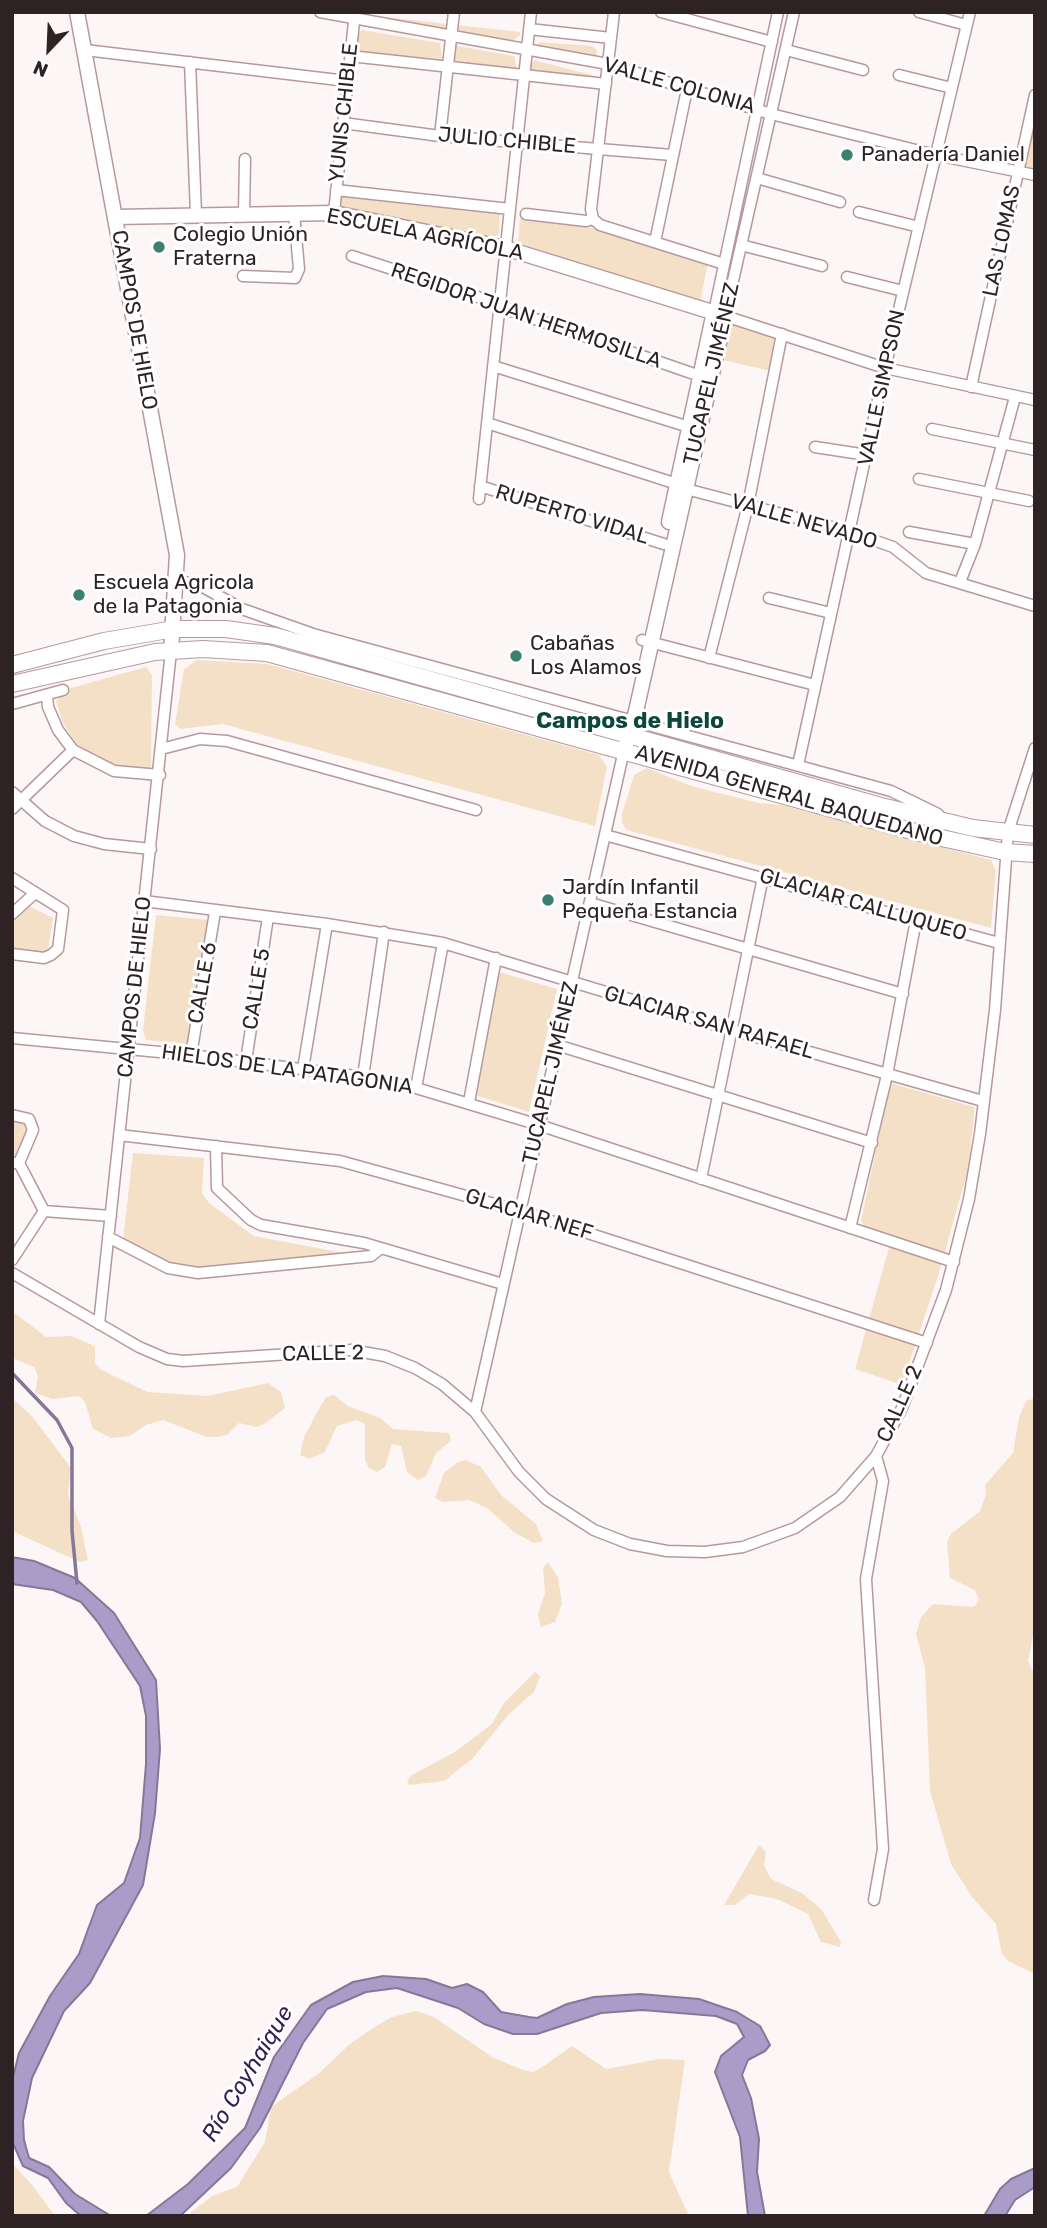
<!DOCTYPE html>
<meta charset="utf-8">
<style>
body{margin:0}
#map{position:relative;width:1047px;height:2228px;overflow:hidden;background:#fdf6f7;font-family:Rubik,sans-serif}
canvas{display:block}
.frame{position:absolute;inset:0;border:14px solid #2e2224;pointer-events:none}
.north{position:absolute;left:14px;top:14px;width:70px;height:70px;-webkit-text-stroke:5px #fff;paint-order:stroke;rotate:203deg;font-size:19px;font-weight:700;line-height:28px;text-align:center;color:#2e2224}
.north::after{content:'';display:block;margin:auto;width:24px;height:32px;background:#2e2224;clip-path:polygon(50% 0,100% 100%,50% 72%,0 100%)}
</style>
<div id="map">
<canvas width="1047" height="2228"></canvas>
<div class="frame"></div>
<div class="north">N</div>
</div>
<script>
const g = document.querySelector('canvas').getContext('2d');
g.lineJoin = 'round';
function fill(path, color) { g.fillStyle = color; g.fill(path, 'evenodd'); }
const toPath = rows => new Path2D(rows.map(r => 'M' + r).join(''));
function stroke(path, color, width, dash) { g.strokeStyle = color; g.lineWidth = width; g.lineCap = dash ? 'butt' : 'round'; g.setLineDash(dash || []); g.stroke(path); }
function label(font, color, halo, rows, align = 'center') {
  g.font = font + ' Rubik,sans-serif'; g.lineWidth = 6; g.setLineDash([]); g.textBaseline = 'middle'; g.strokeStyle = halo; g.fillStyle = color; for (const [text, x, y, turn = 0] of rows) {
    g.save(); g.translate(x, y); g.rotate((+turn || 0) * Math.PI / 180); g.textAlign = isNaN(turn) ? turn : align; if (halo) g.strokeText(text, 0, 0); g.fillText(text, 0, 0); g.restore();
  }
}
const green = toPath([
 [366,15,520,32,520,35,511,42],
 [362,30,440,43,442,59,356,52,358,33],
 [539,42,592,46,597,50,596,59,541,48,537,45],
 [452,45,514,56,517,69,455,66,449,49],
 [534,60,595,76,595,77,533,74,529,70],
 [1029,125,1035,128,1035,174,1018,170],
 [343,196,500,212,499,234,492,238,345,211,340,202],
 [520,218,574,223,708,263,700,303,518,243],
 [728,321,780,336,774,372,719,359],
 [197,660,268,664,599,755,607,767,595,826,223,724,180,729,175,724,184,669],
 [146,667,152,675,151,771,119,769,90,754,76,743,63,723,56,701,71,688],
 [647,768,691,786,759,803,782,805,991,860,996,871,991,928,627,830,622,823,622,814,634,775],
 [27,905,53,918,47,956,12,953,12,919],
 [156,915,209,920,187,1044,146,1040,143,1030],
 [499,972,557,989,529,1112,475,1095],
 [890,1083,975,1107,968,1170,938,1276,902,1385,855,1369,892,1237,865,1228,861,1221],
 [12,1117,25,1121,30,1131,17,1160,12,1160],
 [133,1153,204,1158,202,1193,209,1203,254,1236,350,1254,204,1271,175,1269,123,1240],
 [12,1311,46,1337,71,1336,95,1346,95,1363,100,1369,147,1392,208,1396,268,1383,281,1392,285,1408,264,1424,256,1427,239,1423,227,1435,217,1437,207,1437,163,1420,146,1425,130,1436,111,1438,93,1429,85,1402,79,1396,53,1399,35,1393,38,1376,34,1367,12,1358],
 [334,1395,348,1406,380,1418,393,1429,449,1433,451,1441,436,1453,426,1476,418,1480,407,1472,401,1446,392,1444,385,1467,377,1472,369,1468,365,1461,365,1424,356,1420,337,1426,325,1452,309,1459,300,1455,304,1437,321,1405,326,1397],
 [12,1398,32,1416,71,1468,68,1494,81,1527,88,1560,80,1562,12,1531],
 [1035,1398,1035,1626,1028,1661,1035,1676,1035,1974,1008,1961,1002,1954,996,1924,972,1897,951,1864,930,1791,925,1668,916,1634,921,1617,933,1604,974,1607,979,1600,975,1590,950,1578,947,1542,951,1534,980,1511,986,1494,985,1485,1013,1453,1019,1417,1026,1401],
 [466,1460,481,1467,501,1495,536,1524,543,1541,534,1543,515,1533,487,1508,469,1500,443,1502,435,1498,444,1473,458,1462],
 [548,1562,558,1577,562,1604,555,1622,541,1627,538,1614,545,1593,543,1568],
 [535,1672,540,1676,534,1692,509,1714,473,1758,444,1781,409,1785,407,1781,412,1775,455,1752,492,1724,504,1703],
 [759,1845,766,1852,764,1865,771,1879,802,1893,822,1910,841,1942,840,1947,821,1942,808,1914,777,1899,749,1894,735,1905,724,1905],
 [416,2011,434,2017,492,2057,523,2070,533,2072,541,2068,572,2046,606,2069,660,2059,685,2060,669,2172,689,2216,186,2216,212,2196,237,2187,265,2142,271,2107,318,2074,351,2043,376,2026,392,2017],
 [12,2163,33,2186,55,2216,12,2216]
]);
const water = toPath([
 [12,1557,34,1561,75,1578,114,1613,156,1680,160,1749,155,1813,143,1885,90,1983,64,2011,32,2078,23,2121,24,2140,29,2158,49,2167,75,2194,111,2216,81,2216,66,2203,48,2178,23,2166,12,2141,12,2081,19,2053,50,1996,79,1954,97,1905,124,1883,140,1838,146,1764,146,1716,140,1686,97,1621,81,1602,53,1590,12,1584,12,1557],
 [383,1976,426,1979,452,1988,467,1984,483,1992,501,2012,529,2017,537,2018,567,2004,594,1997,640,1994,699,1999,737,2012,760,2026,770,2045,765,2051,748,2060,742,2075,751,2098,759,2139,757,2172,765,2216,748,2216,740,2137,715,2072,721,2056,744,2037,737,2024,716,2016,642,2010,601,2013,537,2034,513,2034,484,2024,458,2008,397,1988,366,1992,327,2009,303,2043,260,2128,231,2168,180,2216,146,2216,188,2184,245,2128,274,2057,311,2005,353,1982,383,1976],
 [1035,2168,1035,2187,1015,2200,1005,2216,984,2216,1000,2189,1011,2179,1035,2168]
]);
const stream = toPath([
 [12,1373,57,1420,72,1448,72,1531,77,1583]
]);
const minor = toPath([
 [320,12,608,64,771,114,936,155,1035,175],
 [661,12,772,42],
 [794,12,725,316,885,368,1035,400],
 [919,12,966,25],
 [529,29,611,38],
 [85,50,347,81],
 [786,50,863,70],
 [350,56,606,84],
 [190,62,196,214],
 [899,75,952,88],
 [343,123,440,136,672,155],
 [440,136,454,12],
 [757,178,840,202],
 [336,190,510,209],
 [859,212,919,227],
 [334,213,355,12],
 [244,214,245,159],
 [526,214,586,221,593,219,600,225,724,264],
 [593,219,591,209,614,12],
 [655,242,687,89],
 [741,245,822,266],
 [352,256,487,300,509,310,700,376],
 [243,276,295,278,299,269,294,213],
 [847,277,903,291],
 [714,312,778,12],
 [493,366,689,427],
 [971,387,1035,95],
 [487,423,677,484],
 [932,429,1035,450],
 [815,447,867,455],
 [919,479,1029,501],
 [480,486,664,544],
 [686,489,851,532,893,547,926,573,1035,606],
 [479,499,531,12],
 [909,532,975,544],
 [177,582,196,583,242,609,313,634,891,791,938,814],
 [960,582,975,544,1015,397],
 [769,598,831,613],
 [642,640,815,685],
 [709,658,748,505,782,334],
 [47,695,48,707,58,730,73,750,114,771,160,775],
 [12,704,63,690],
 [161,749,200,739,227,741,476,810],
 [798,765,885,368,970,12],
 [12,792,45,821,74,836,104,844,151,849],
 [12,809,73,750],
 [605,835,999,943],
 [12,878,63,910,58,949,51,955,44,958,12,954],
 [144,901,327,924,443,943,732,1030,983,1101],
 [590,903,903,994],
 [12,914,35,893],
 [12,1038,191,1055,363,1077,416,1088,539,1125,954,1262],
 [557,1045,872,1143],
 [191,1055,215,912],
 [246,1061,268,917],
 [303,1069,327,924],
 [363,1077,384,932],
 [416,1088,443,943],
 [469,1102,496,958],
 [12,1115,29,1119,33,1130,19,1163,12,1163],
 [119,1135,340,1161,520,1211,927,1343],
 [216,1146,217,1188,251,1220,261,1225,364,1243,503,1284],
 [19,1163,44,1211],
 [701,1179,763,877],
 [850,1228,887,1075,916,920],
 [108,1237,168,1268,198,1273,371,1256,381,1248],
 [12,1260,44,1211,111,1216],
 [12,1273,139,1347,167,1359,183,1361,351,1350,385,1356,415,1368,442,1384,475,1412,519,1472,546,1499,594,1530,630,1544,667,1551,705,1552,743,1547,795,1528,840,1497,876,1456,902,1408,946,1290,969,1199,980,1134,995,1010,1008,832,1035,748],
 [99,1324,171,651],
 [475,1412,624,750],
 [874,1900,883,1849,866,1579,883,1481,876,1456]
]);
const tertiary = toPath([
 [77,12,177,555,171,651],
 [116,217,334,213,505,248,725,316,634,720,626,744],
 [669,522,714,312]
]);
const secondary = toPath([
 [12,665,104,641,174,629,226,629,275,636,881,806,973,828,1035,835],
 [12,684,155,652,203,649,267,653,919,833,1005,852,1035,854]
]);
const markers = [
 [847,155,7,"#3d8072"],
 [159,247,7,"#3d8072"],
 [79,595,7,"#3d8072"],
 [516,656,7,"#3d8072"],
 [548,900,7,"#3d8072"]
];
const streetNames = [
 ["VALLE COLONIA",679,86,16],
 ["YUNIS CHIBLE",344,113,-84],
 ["JULIO CHIBLE",507,141,5],
 ["ESCUELA AGRÍCOLA",425,235,11],
 ["LAS LOMAS",1002,241,-78],
 ["REGIDOR JUAN HERMOSILLA",526,316,19],
 ["CAMPOS DE HIELO",134,320,80],
 ["TUCAPEL JIMÉNEZ",712,374,-77],
 ["VALLE SIMPSON",882,388,-78],
 ["RUPERTO VIDAL",572,515,17],
 ["VALLE NEVADO",804,522,16],
 ["AVENIDA GENERAL BAQUEDANO",789,796,16],
 ["GLACIAR CALLUQUEO",863,905,16],
 ["CALLE 6",203,983,-80],
 ["CAMPOS DE HIELO",135,987,-84],
 ["CALLE 5",257,989,-81],
 ["GLACIAR SAN RAFAEL",709,1023,16],
 ["HIELOS DE LA PATAGONIA",287,1070,8],
 ["TUCAPEL JIMÉNEZ",551,1073,-77],
 ["GLACIAR NEF",529,1215,17],
 ["CALLE 2",323,1354,-1],
 ["CALLE 2",900,1404,-66]
];
const poiNames = [
 ["Panadería Daniel",861,155],
 ["Colegio Unión",173,235],
 ["Fraterna",173,259],
 ["Escuela Agricola",93,583],
 ["de la Patagonia",93,607],
 ["Cabañas",530,644],
 ["Los Alamos",530,668],
 ["Jardín Infantil",562,888],
 ["Pequeña Estancia",562,912]
];
const neighbourhoodNames = [
 ["Campos de Hielo",630,721]
];
const waterNames = [
 ["Río Coyhaique",248,2074,-59]
];
fill(green, '#f4e0c6');
fill(water, '#aa9cc9');
stroke(water, '#857798', 2);
stroke(stream, '#857798', 3.5);
stroke(minor, '#b7989d', 13);
stroke(tertiary, '#b7989d', 17);
stroke(secondary, '#b7989d', 18);
stroke(minor, '#fff', 10);
stroke(tertiary, '#fff', 14);
stroke(secondary, '#fff', 16);
for (const [x, y, r, color] of markers) { const dot = new Path2D(); dot.arc(x, y, r, 0, 2 * Math.PI); g.fillStyle = color; g.fill(dot); stroke(dot, '#fff', 2.5); }
label('21px', '#2e2224', '#fff', streetNames);
label('21px', '#2e2224', '#fff', poiNames, 'left');
label('bold 23px', '#0c473c', '#fff', neighbourhoodNames);
label('italic 23px', '#341d55', '#fff', waterNames);
</script>
